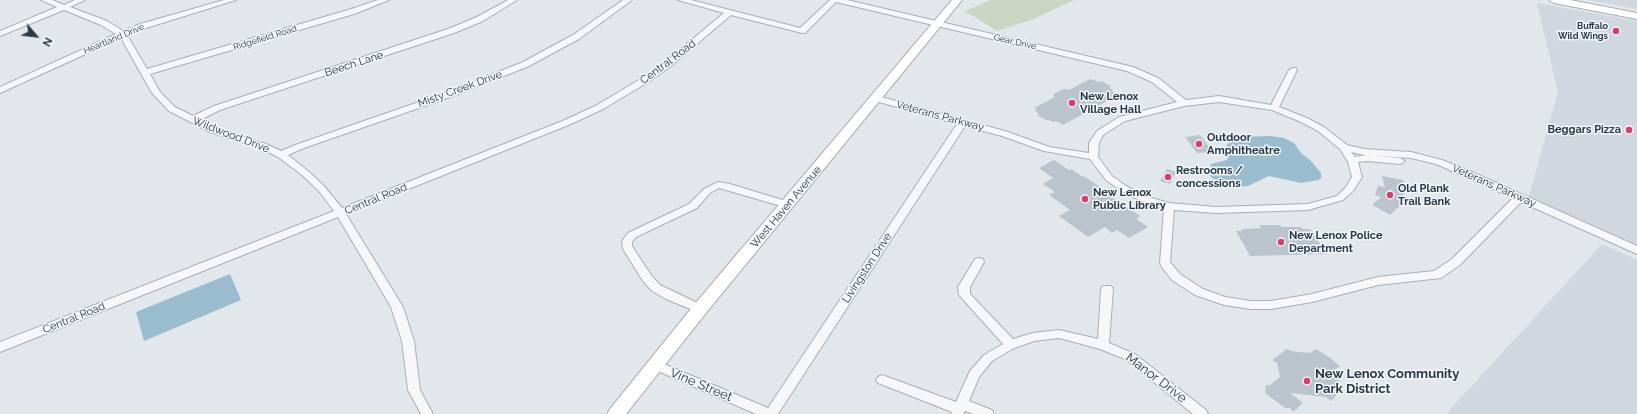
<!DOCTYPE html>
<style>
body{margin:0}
#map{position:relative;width:1637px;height:414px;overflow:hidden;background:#e2e7ec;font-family:Raleway,sans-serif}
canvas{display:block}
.north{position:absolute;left:16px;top:16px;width:40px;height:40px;-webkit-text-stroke:3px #f2f6f9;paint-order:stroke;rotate:118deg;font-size:11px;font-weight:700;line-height:16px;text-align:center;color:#283846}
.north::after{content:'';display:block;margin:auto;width:14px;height:18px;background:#283846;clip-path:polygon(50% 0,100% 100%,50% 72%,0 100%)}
</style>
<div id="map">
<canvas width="1637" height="414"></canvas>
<div class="north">N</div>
</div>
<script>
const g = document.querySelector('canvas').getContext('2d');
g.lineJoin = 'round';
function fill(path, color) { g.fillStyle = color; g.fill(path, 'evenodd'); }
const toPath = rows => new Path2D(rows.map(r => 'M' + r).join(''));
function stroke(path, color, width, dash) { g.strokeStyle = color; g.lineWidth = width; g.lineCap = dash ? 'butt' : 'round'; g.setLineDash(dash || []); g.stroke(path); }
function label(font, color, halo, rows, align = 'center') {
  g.font = font + ' Raleway,sans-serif'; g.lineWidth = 3; g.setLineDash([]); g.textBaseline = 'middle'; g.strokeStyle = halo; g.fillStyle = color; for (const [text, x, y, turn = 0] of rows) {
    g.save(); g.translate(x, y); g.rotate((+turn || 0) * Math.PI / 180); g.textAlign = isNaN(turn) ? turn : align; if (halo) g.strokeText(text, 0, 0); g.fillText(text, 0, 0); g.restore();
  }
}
const built = toPath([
 [1588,0,1637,0,1637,9,1610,4],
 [1537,3,1637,21,1637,248,1528,199,1558,92],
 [1602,244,1637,260,1637,414,1446,414]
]);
const green = toPath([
 [991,0,1074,0,1034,19,997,31,965,11]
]);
const water = toPath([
 [1271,136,1284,138,1294,143,1301,153,1311,161,1321,173,1321,178,1319,180,1301,183,1269,176,1248,186,1236,187,1226,185,1212,178,1209,174,1211,164,1227,160,1230,153,1226,146,1232,140,1239,137],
 [230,274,241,300,144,341,136,312]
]);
const building = toPath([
 [1090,79,1099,82,1101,81,1111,86,1109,88,1113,90,1111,91,1118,95,1063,125,1056,121,1053,122,1049,120,1048,121,1037,115,1039,114,1035,111,1037,110,1034,108,1055,97,1053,94,1064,89,1069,90],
 [1200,135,1213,152,1197,153,1185,137],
 [1054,160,1069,170,1071,169,1083,177,1084,176,1100,187,1099,188,1140,216,1136,219,1148,227,1129,238,1117,230,1112,233,1105,227,1088,237,1059,216,1070,210,1049,195,1055,192,1043,184,1053,178,1039,168],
 [1167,169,1176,172,1170,184,1160,181],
 [1382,176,1403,180,1405,192,1401,204,1390,215,1372,205,1381,197,1375,195,1378,185,1385,188],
 [1259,225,1280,225,1282,227,1301,227,1303,229,1310,229,1327,254,1250,256,1236,231,1242,231,1241,229,1261,228],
 [1287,349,1291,351,1310,353,1316,349,1329,357,1340,366,1335,370,1340,384,1344,387,1331,401,1326,397,1290,393,1303,403,1293,412,1290,408,1285,408,1265,393,1266,384,1269,386,1280,377,1277,363,1272,360]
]);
const street = toPath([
 [41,0,52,0,64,5,75,0,85,0,70,7,107,21,123,31,140,24,224,0,236,0,146,28,127,35,147,69,348,10,378,0,389,0,354,14,150,74,160,92,175,107,193,116,214,106,448,29,477,17,508,0,517,0,483,21,454,33,220,110,200,120,216,128,266,144,281,151,298,144,436,96,521,63,573,35,623,0,632,0,579,39,527,67,442,100,304,148,288,155,308,171,324,186,342,208,565,120,597,105,644,77,665,62,724,13,678,0,691,0,800,28,830,0,847,0,1133,67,1158,78,1186,100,1219,96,1271,105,1289,70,1293,68,1296,68,1297,70,1279,107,1307,118,1324,127,1347,145,1364,149,1411,152,1442,160,1472,172,1637,246,1637,254,1521,202,1460,265,1441,278,1378,285,1312,302,1271,309,1251,309,1224,305,1195,295,1172,280,1161,266,1160,263,1164,208,1139,200,1120,190,1106,180,1090,159,1044,151,1002,136,965,126,778,414,756,414,651,368,649,365,651,362,655,360,659,362,768,408,957,124,872,100,871,98,872,96,878,96,1008,132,1049,147,1089,153,1089,143,1097,131,1119,117,1177,102,1152,82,1127,71,836,2,805,33,802,33,731,15,671,66,650,81,603,109,571,124,346,214,403,307,414,341,420,390,433,414,421,414,408,390,402,341,391,307,338,217,0,352,0,342,334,211,318,190,302,175,278,157,260,148,210,132,169,111,152,93,121,38,0,93,0,87,116,34,101,25,64,10,0,36,0,31,57,7,41,0],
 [1219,102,1272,110,1301,122,1318,131,1340,149,1348,162,1352,177,1346,187,1337,196,1308,204,1216,207,1169,203,1145,196,1126,186,1112,176,1098,157,1099,143,1103,135,1125,121,1184,106,1219,102],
 [1351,152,1364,155,1411,158,1436,164,1513,198,1452,259,1434,271,1378,277,1312,294,1271,301,1251,301,1225,297,1203,289,1180,274,1170,262,1174,210,1216,213,1308,210,1343,200,1353,191,1362,177,1358,162,1367,161,1400,164,1405,161,1400,158,1367,155,1355,157,1351,152],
 [718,182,730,184,792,203,793,205,788,208,719,188,710,193,697,208,636,237,632,242,632,246,651,275,660,285,704,306,706,309,704,312,700,313,666,299,652,291,643,281,623,249,622,241,628,233,689,204,704,189,718,182],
 [979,258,983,259,984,262,970,287,970,294,1013,339,1033,333,1059,330,1098,339,1101,289,1103,286,1111,286,1113,289,1109,343,1135,354,1206,410,1208,414,1193,414,1127,360,1100,349,1059,338,1034,341,1012,349,992,361,979,377,969,401,992,410,994,414,974,414,965,411,963,414,951,414,952,412,878,383,876,380,878,377,882,375,956,402,970,371,984,355,1003,344,959,295,958,287,975,259,979,258]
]);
const secondary = toPath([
 [952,0,962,0,706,313,626,414,607,414,610,409,694,305,952,0],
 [1549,0,1570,0,1637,13,1637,19,1554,3,1549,0]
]);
const markers = [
 [1616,31,4,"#dc3b6e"],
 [1072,103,4,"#dc3b6e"],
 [1629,130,4,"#dc3b6e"],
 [1199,144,4,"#dc3b6e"],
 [1168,177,4,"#dc3b6e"],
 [1390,195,4,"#dc3b6e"],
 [1085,199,4,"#dc3b6e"],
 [1281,242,4,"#dc3b6e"],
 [1307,381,4,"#dc3b6e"]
];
const farPoinames = [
 ["Buffalo",1608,26],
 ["Wild Wings",1608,36]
];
const farStreetnames = [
 ["Ridgefield Road",265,38,-17],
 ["Heartland Drive",114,39,-23],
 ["Gear Drive",1015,42,13]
];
const streetNames = [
 ["Central Road",668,62,-37],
 ["Beech Lane",354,64,-18],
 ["Misty Creek Drive",460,89,-20],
 ["Veterans Parkway",940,116,15],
 ["Wildwood Drive",231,135,21],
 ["Veterans Parkway",1494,186,24],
 ["Central Road",376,199,-22],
 ["West Haven Avenue",786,207,-50],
 ["Livingston Drive",867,268,-57],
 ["Central Road",74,318,-22]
];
const poiNames = [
 ["New Lenox",1080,97],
 ["Village Hall",1080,110],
 ["Beggars Pizza",1621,130,"right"],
 ["Outdoor",1207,138],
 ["Amphitheatre",1207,151],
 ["Restrooms /",1176,171],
 ["concessions",1176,184],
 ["Old Plank",1398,189],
 ["Trail Bank",1398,202],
 ["New Lenox",1093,193],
 ["Public Library",1093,206],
 ["New Lenox Police",1289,236],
 ["Department",1289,249]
];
const nearPoinames = [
 ["New Lenox Community",1315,374],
 ["Park District",1315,389]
];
const nearStreetnames = [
 ["Manor Drive",1156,378,37],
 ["Vine Street",701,385,23]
];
fill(built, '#d0d7de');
fill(green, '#cbd6c2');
fill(water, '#9abccf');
fill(building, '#bbc4cc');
stroke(street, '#a6afb7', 2);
stroke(secondary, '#a6afb7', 2);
fill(street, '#f5f7f9');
fill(secondary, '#fff');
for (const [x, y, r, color] of markers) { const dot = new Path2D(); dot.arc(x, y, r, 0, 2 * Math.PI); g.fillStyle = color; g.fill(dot); stroke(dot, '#f2f6f9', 1.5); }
label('bold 9px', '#283846', '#f2f6f9', farPoinames, 'right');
label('9px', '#283846', '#f2f6f9', farStreetnames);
label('11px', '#283846', '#f2f6f9', streetNames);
label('bold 11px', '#283846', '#f2f6f9', poiNames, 'left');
label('bold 13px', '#283846', '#f2f6f9', nearPoinames, 'left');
label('13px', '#283846', '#f2f6f9', nearStreetnames);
</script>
